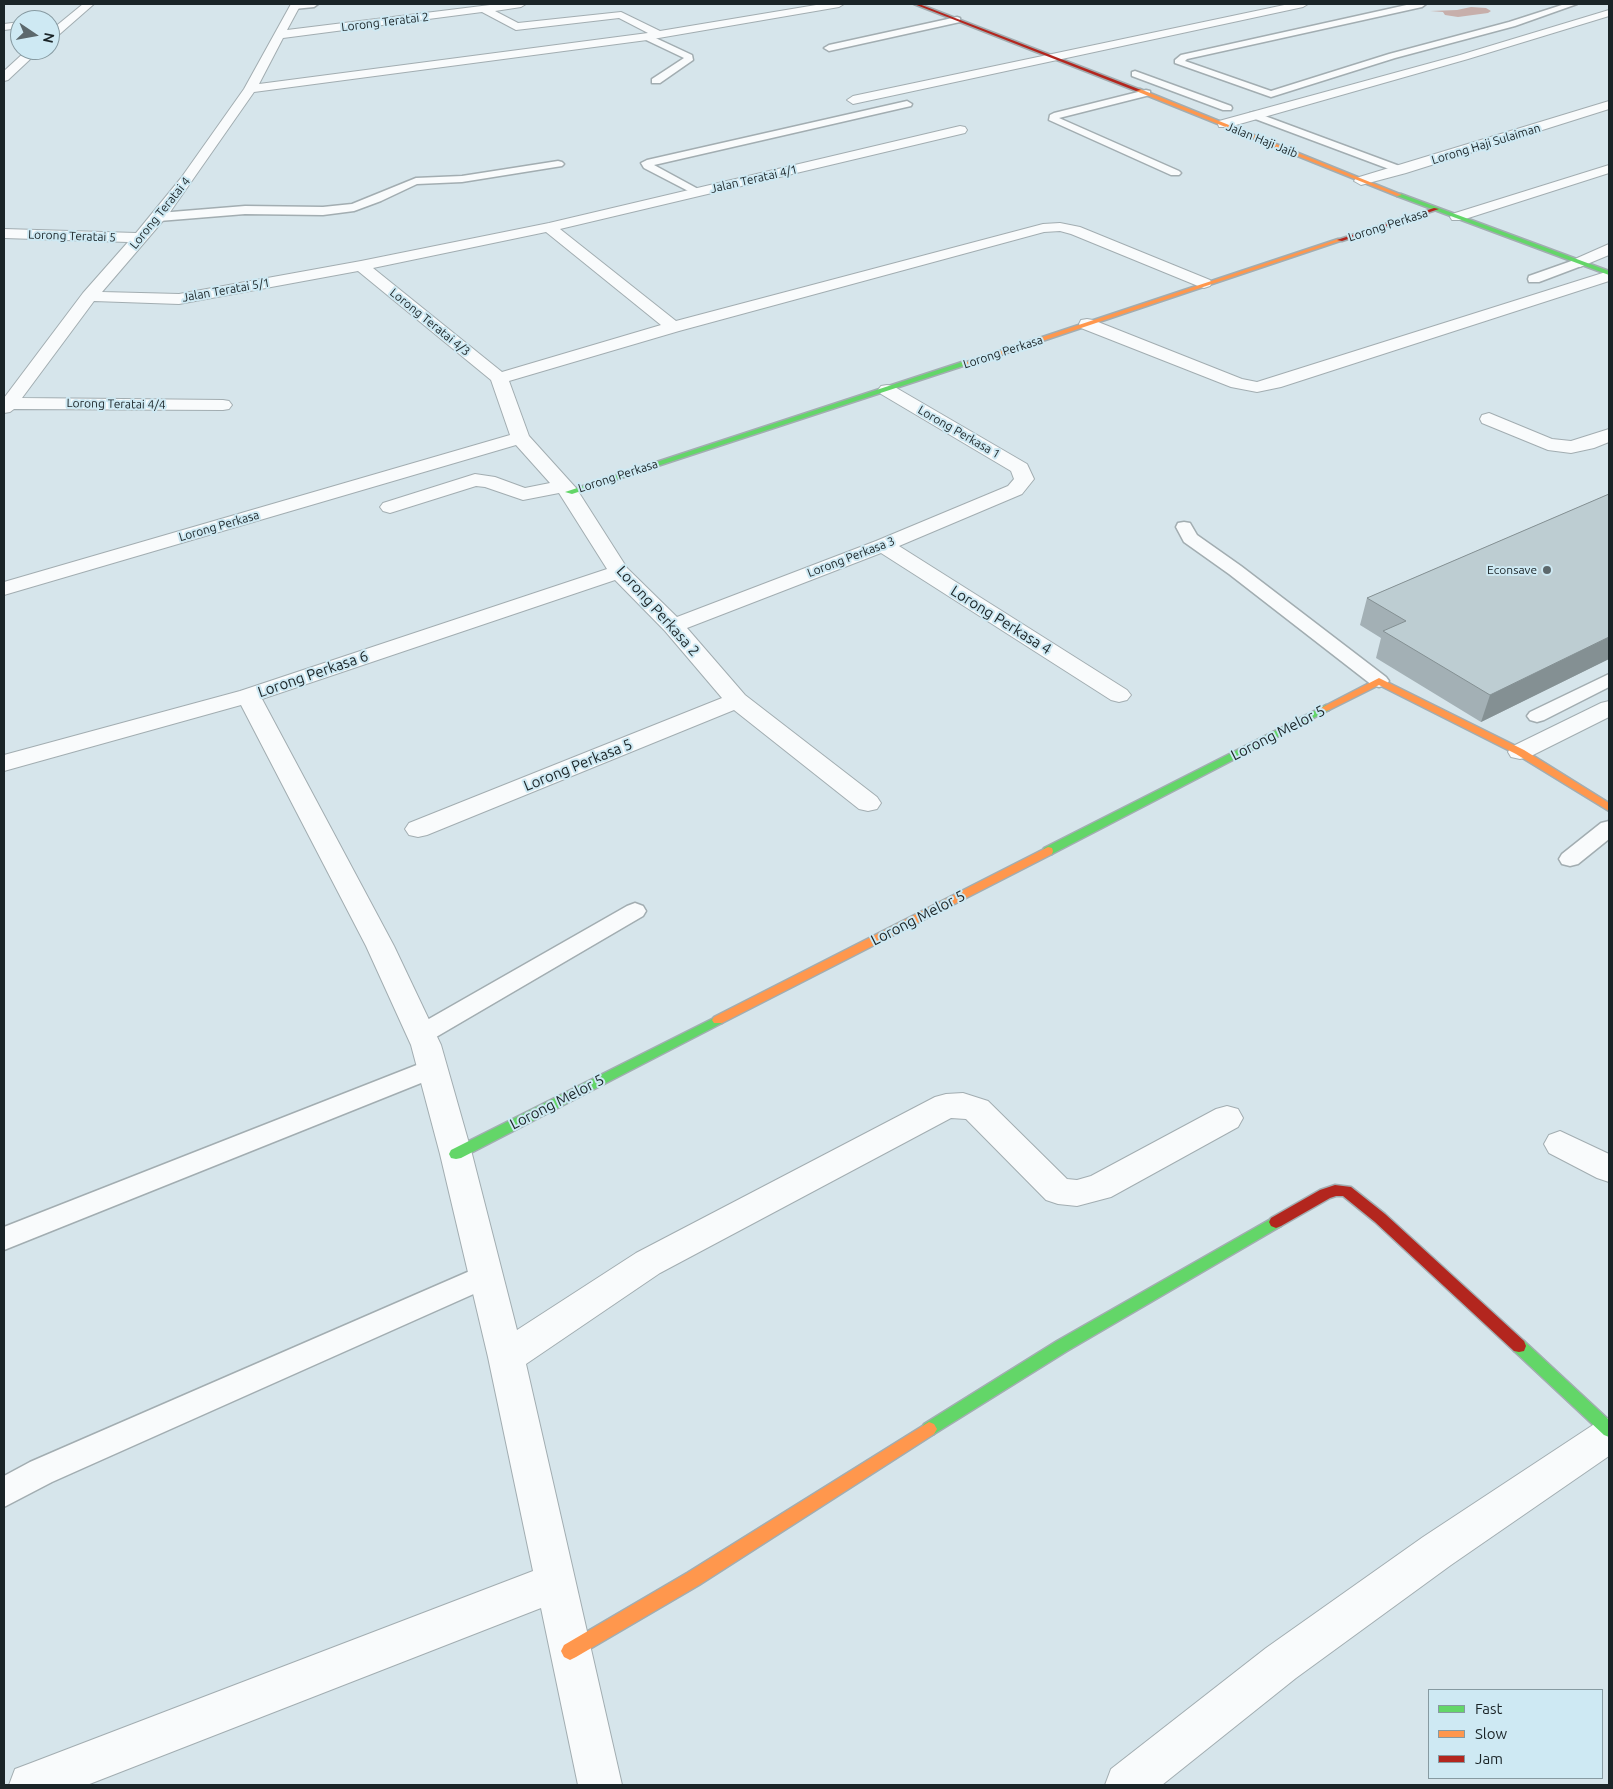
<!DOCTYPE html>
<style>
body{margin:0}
#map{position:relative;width:1613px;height:1789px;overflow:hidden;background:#d6e5eb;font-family:Ubuntu,sans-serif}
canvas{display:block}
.frame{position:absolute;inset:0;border:5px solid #1a2427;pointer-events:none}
.legend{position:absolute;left:1428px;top:1689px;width:175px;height:90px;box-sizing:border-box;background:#cee9f3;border:1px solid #869aa1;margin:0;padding:6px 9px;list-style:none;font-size:15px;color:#1a2427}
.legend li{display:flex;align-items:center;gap:10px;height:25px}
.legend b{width:25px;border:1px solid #869aa1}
.north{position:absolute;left:10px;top:10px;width:50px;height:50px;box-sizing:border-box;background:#cee9f3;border:1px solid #869aa1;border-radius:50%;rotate:102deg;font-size:14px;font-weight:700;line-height:20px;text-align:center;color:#1a2427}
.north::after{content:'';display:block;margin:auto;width:18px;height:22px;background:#5c686c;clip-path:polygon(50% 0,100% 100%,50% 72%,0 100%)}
</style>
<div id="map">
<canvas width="1613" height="1789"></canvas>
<div class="frame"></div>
<ul class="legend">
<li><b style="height:6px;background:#63d668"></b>Fast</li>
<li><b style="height:6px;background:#ff974d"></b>Slow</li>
<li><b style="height:6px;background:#b3261e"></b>Jam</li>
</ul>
<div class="north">N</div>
</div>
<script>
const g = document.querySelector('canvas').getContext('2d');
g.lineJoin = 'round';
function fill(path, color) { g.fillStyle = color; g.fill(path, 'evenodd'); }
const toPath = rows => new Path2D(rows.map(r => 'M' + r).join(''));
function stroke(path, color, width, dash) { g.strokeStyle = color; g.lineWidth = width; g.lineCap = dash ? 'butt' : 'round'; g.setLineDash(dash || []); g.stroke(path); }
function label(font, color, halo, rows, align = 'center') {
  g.font = font + ' Ubuntu,sans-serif'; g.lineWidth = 4; g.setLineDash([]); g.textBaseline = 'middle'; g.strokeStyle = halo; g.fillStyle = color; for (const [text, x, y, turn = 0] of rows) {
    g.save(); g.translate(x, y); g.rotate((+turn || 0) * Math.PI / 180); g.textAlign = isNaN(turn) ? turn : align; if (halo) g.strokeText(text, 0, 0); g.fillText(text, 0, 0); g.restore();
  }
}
const water = toPath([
 [1471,7,1486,8,1491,11,1488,13,1458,17,1445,15,1443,12,1430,11,1457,10]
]);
const lane = toPath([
 [291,4,318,4,314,7,294,9,291,8,291,4],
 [1411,4,1426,4,1422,7,1187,59,1185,61,1271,91,1389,54,1509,22,1565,4,1577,4,1515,26,1395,58,1271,97,1175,63,1175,60,1181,55,1411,4],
 [957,17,960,18,960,22,829,51,824,48,829,45,957,17],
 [647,34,692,55,693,60,660,83,652,83,652,79,684,58,644,39,642,37,647,34],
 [1135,71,1231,106,1232,108,1231,110,1223,110,1132,76,1132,72,1135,71],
 [1146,90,1150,91,1150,95,1059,118,1179,171,1181,173,1179,175,1171,175,1049,120,1050,115,1054,113,1146,90],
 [907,101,912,104,911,106,654,165,700,190,702,192,696,195,644,168,641,163,647,160,907,101],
 [1254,112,1405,168,1407,170,1405,172,1397,172,1250,117,1249,115,1250,113,1254,112],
 [558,161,562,162,564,164,562,166,462,182,417,184,381,201,354,211,323,215,245,214,159,221,153,217,159,213,245,206,323,207,352,204,416,178,462,176,558,161],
 [1580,258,1584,259,1586,262,1584,265,1539,282,1529,282,1528,279,1529,276,1580,258],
 [1184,522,1190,523,1197,535,1241,566,1386,677,1389,681,1386,685,1379,687,1372,685,1229,574,1184,542,1176,527,1178,523,1184,522],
 [1609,674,1609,687,1544,720,1537,722,1530,720,1527,716,1530,712,1609,674],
 [1609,821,1609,839,1578,864,1570,866,1562,864,1559,859,1562,854,1601,823,1609,821],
 [635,903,643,906,646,911,643,916,431,1040,422,1043,413,1040,410,1034,413,1028,627,906,635,903],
 [432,1059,441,1061,445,1068,441,1075,4,1250,4,1227,432,1059],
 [486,1264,496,1268,500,1276,496,1284,52,1482,4,1507,4,1476,30,1462,486,1264]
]);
const street = toPath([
 [83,4,94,4,54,39,50,40,50,31,83,4],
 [291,4,301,4,287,30,498,4,526,4,521,7,495,11,518,23,621,12,660,31,822,4,844,4,839,7,647,40,254,92,168,215,102,292,179,294,361,261,549,223,960,126,965,127,967,130,965,133,560,229,676,321,1043,224,1060,223,1080,227,1210,280,1212,283,1210,286,1204,288,1198,286,1071,234,1060,231,1044,232,679,331,509,381,529,436,576,488,627,568,677,617,876,541,1008,486,1014,479,1011,471,881,394,878,390,881,386,887,385,893,386,1027,464,1034,479,1022,494,899,546,1127,690,1131,695,1127,700,1119,702,1111,700,881,553,687,628,745,695,877,797,881,803,877,809,868,811,859,809,734,710,427,835,418,837,409,835,405,829,409,823,722,698,665,631,615,580,262,699,394,946,441,1045,472,1154,517,1330,636,1253,935,1097,946,1094,963,1093,988,1101,1067,1179,1077,1180,1091,1176,1216,1109,1227,1106,1238,1109,1243,1118,1238,1127,1111,1197,1077,1206,1058,1204,1046,1200,966,1119,951,1118,660,1273,526,1364,622,1785,578,1785,541,1608,87,1785,9,1785,15,1769,31,1763,533,1571,488,1357,440,1154,411,1045,366,946,241,705,4,771,4,755,240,691,607,569,559,493,523,500,485,487,476,486,390,513,383,511,380,507,383,503,475,474,495,477,525,488,550,483,516,445,4,595,4,582,510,435,491,380,358,271,179,304,94,301,22,398,223,400,229,401,232,405,229,409,223,410,14,409,10,412,4,413,4,398,83,293,128,242,4,238,4,229,136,233,181,178,244,89,291,4],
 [482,12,516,30,619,18,648,33,259,84,283,38,482,12],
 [546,232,661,325,502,372,373,268,546,232],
 [1289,4,1308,4,1303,7,853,104,847,100,853,96,1289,4],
 [1609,10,1609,16,1468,59,1229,127,1219,127,1218,124,1219,121,1460,55,1609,10],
 [20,22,20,28,4,30,4,24,20,22],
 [27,50,40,50,8,80,4,81,4,71,27,50],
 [1609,101,1609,109,1406,173,1361,185,1354,181,1356,178,1609,101],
 [1609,165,1609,173,1462,220,1452,220,1450,217,1452,214,1609,165],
 [1609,244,1609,255,1580,267,1575,265,1572,262,1575,259,1609,244],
 [1609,271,1609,281,1281,387,1257,392,1231,387,1081,328,1079,324,1081,320,1087,319,1093,320,1242,379,1257,382,1609,271],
 [1489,413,1552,439,1571,441,1609,429,1609,442,1594,448,1571,453,1548,450,1482,423,1480,419,1482,415,1489,413],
 [1609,701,1609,717,1529,757,1520,759,1511,757,1508,752,1511,747,1601,703,1609,701],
 [1560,1131,1609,1154,1609,1182,1597,1178,1549,1153,1544,1144,1549,1135,1560,1131],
 [1609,1418,1609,1456,1451,1565,1296,1678,1162,1785,1105,1785,1111,1769,1266,1648,1423,1537,1596,1423,1609,1418]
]);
const fast = toPath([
 [1397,194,1401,194,1609,271,1609,275,1397,196,1397,194],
 [962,362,969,364,572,494,565,492,962,362],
 [1326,705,1331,708,1329,710,1052,854,1048,855,1043,851,1044,848,1326,705],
 [718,1016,722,1017,724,1020,722,1023,461,1158,456,1159,451,1158,449,1154,451,1150,718,1016],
 [1276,1216,1281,1218,1283,1222,1281,1226,1067,1351,934,1434,929,1436,924,1434,921,1429,924,1424,1057,1341,1276,1216],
 [1519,1340,1524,1341,1609,1420,1609,1437,1604,1435,1514,1351,1512,1346,1514,1341,1519,1340]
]);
const slow = toPath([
 [1136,89,1140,89,1402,195,1397,196,1136,91,1136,89],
 [1338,239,1343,240,968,366,961,364,1338,239],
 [1379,678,1524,750,1609,803,1609,811,1516,754,1379,685,1329,710,1326,711,1321,708,1379,678],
 [1048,847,1052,848,1053,851,1052,854,722,1023,714,1023,712,1020,714,1017,1048,847],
 [929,1422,934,1424,937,1429,934,1434,699,1585,576,1657,570,1660,564,1657,561,1651,564,1645,687,1573,929,1422]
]);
const jam = toPath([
 [914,4,919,4,1141,90,1136,91,914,4],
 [1434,208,1439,209,1342,241,1337,240,1434,208],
 [1335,1185,1351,1187,1385,1214,1524,1341,1526,1346,1524,1351,1519,1352,1514,1351,1375,1222,1343,1196,1336,1196,1330,1198,1281,1226,1276,1228,1271,1226,1269,1222,1271,1218,1320,1190,1335,1185]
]);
const wall = toPath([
 [1609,494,1609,659,1481,722,1376,658,1381,638,1360,625,1367,598]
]);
const shadedWall = toPath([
 [1609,637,1609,659,1481,722,1490,695]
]);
const building = toPath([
 [1609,494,1609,637,1490,695,1383,631,1406,621,1367,598,1609,494]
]);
const markers = [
 [1547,570,5,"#5c686c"]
];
const farStreetnames = [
 ["Lorong Teratai 2",385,22,-7],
 ["Jalan Haji Jaib",1262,140,22],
 ["Lorong Haji Sulaiman",1486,144,-17],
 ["Jalan Teratai 4/1",754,179,-13],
 ["Lorong Teratai 4",160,213,-51],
 ["Lorong Perkasa",1388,225,-18],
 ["Lorong Teratai 5",72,236,2],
 ["Jalan Teratai 5/1",226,290,-10],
 ["Lorong Teratai 4/3",430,322,39],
 ["Lorong Perkasa",1003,352,-18],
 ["Lorong Teratai 4/4",116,404,1],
 ["Lorong Perkasa 1",959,432,30],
 ["Lorong Perkasa",618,476,-18],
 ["Lorong Perkasa",219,526,-16],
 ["Lorong Perkasa 3",851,557,-21]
];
const farPoinames = [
 ["Econsave",1537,570]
];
const streetNames = [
 ["Lorong Perkasa 2",658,611,48],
 ["Lorong Perkasa 4",1001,620,32],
 ["Lorong Perkasa 6",313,674,-19],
 ["Lorong Melor 5",1278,733,-27],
 ["Lorong Perkasa 5",578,765,-22],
 ["Lorong Melor 5",918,918,-27],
 ["Lorong Melor 5",557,1102,-27]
];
fill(water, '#c7afab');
stroke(lane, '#a2adb1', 3);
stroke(street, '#a2adb1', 2);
stroke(fast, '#a2adb1', 3);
stroke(slow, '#a2adb1', 3);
stroke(jam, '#a2adb1', 3);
fill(lane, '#f9fbfc');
fill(street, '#f9fbfc');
fill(fast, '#63d668');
fill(slow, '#ff974d');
fill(jam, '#b3261e');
fill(wall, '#a3b0b5');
fill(shadedWall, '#849093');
fill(building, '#bdcdd2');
stroke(building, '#849093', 1);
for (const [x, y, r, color] of markers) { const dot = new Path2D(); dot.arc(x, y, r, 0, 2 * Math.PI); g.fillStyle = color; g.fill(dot); stroke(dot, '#cee9f3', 2); }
label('12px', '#1a2427', '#cee9f3', farStreetnames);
label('12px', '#1a2427', '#cee9f3', farPoinames, 'right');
label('15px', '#1a2427', '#cee9f3', streetNames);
</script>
